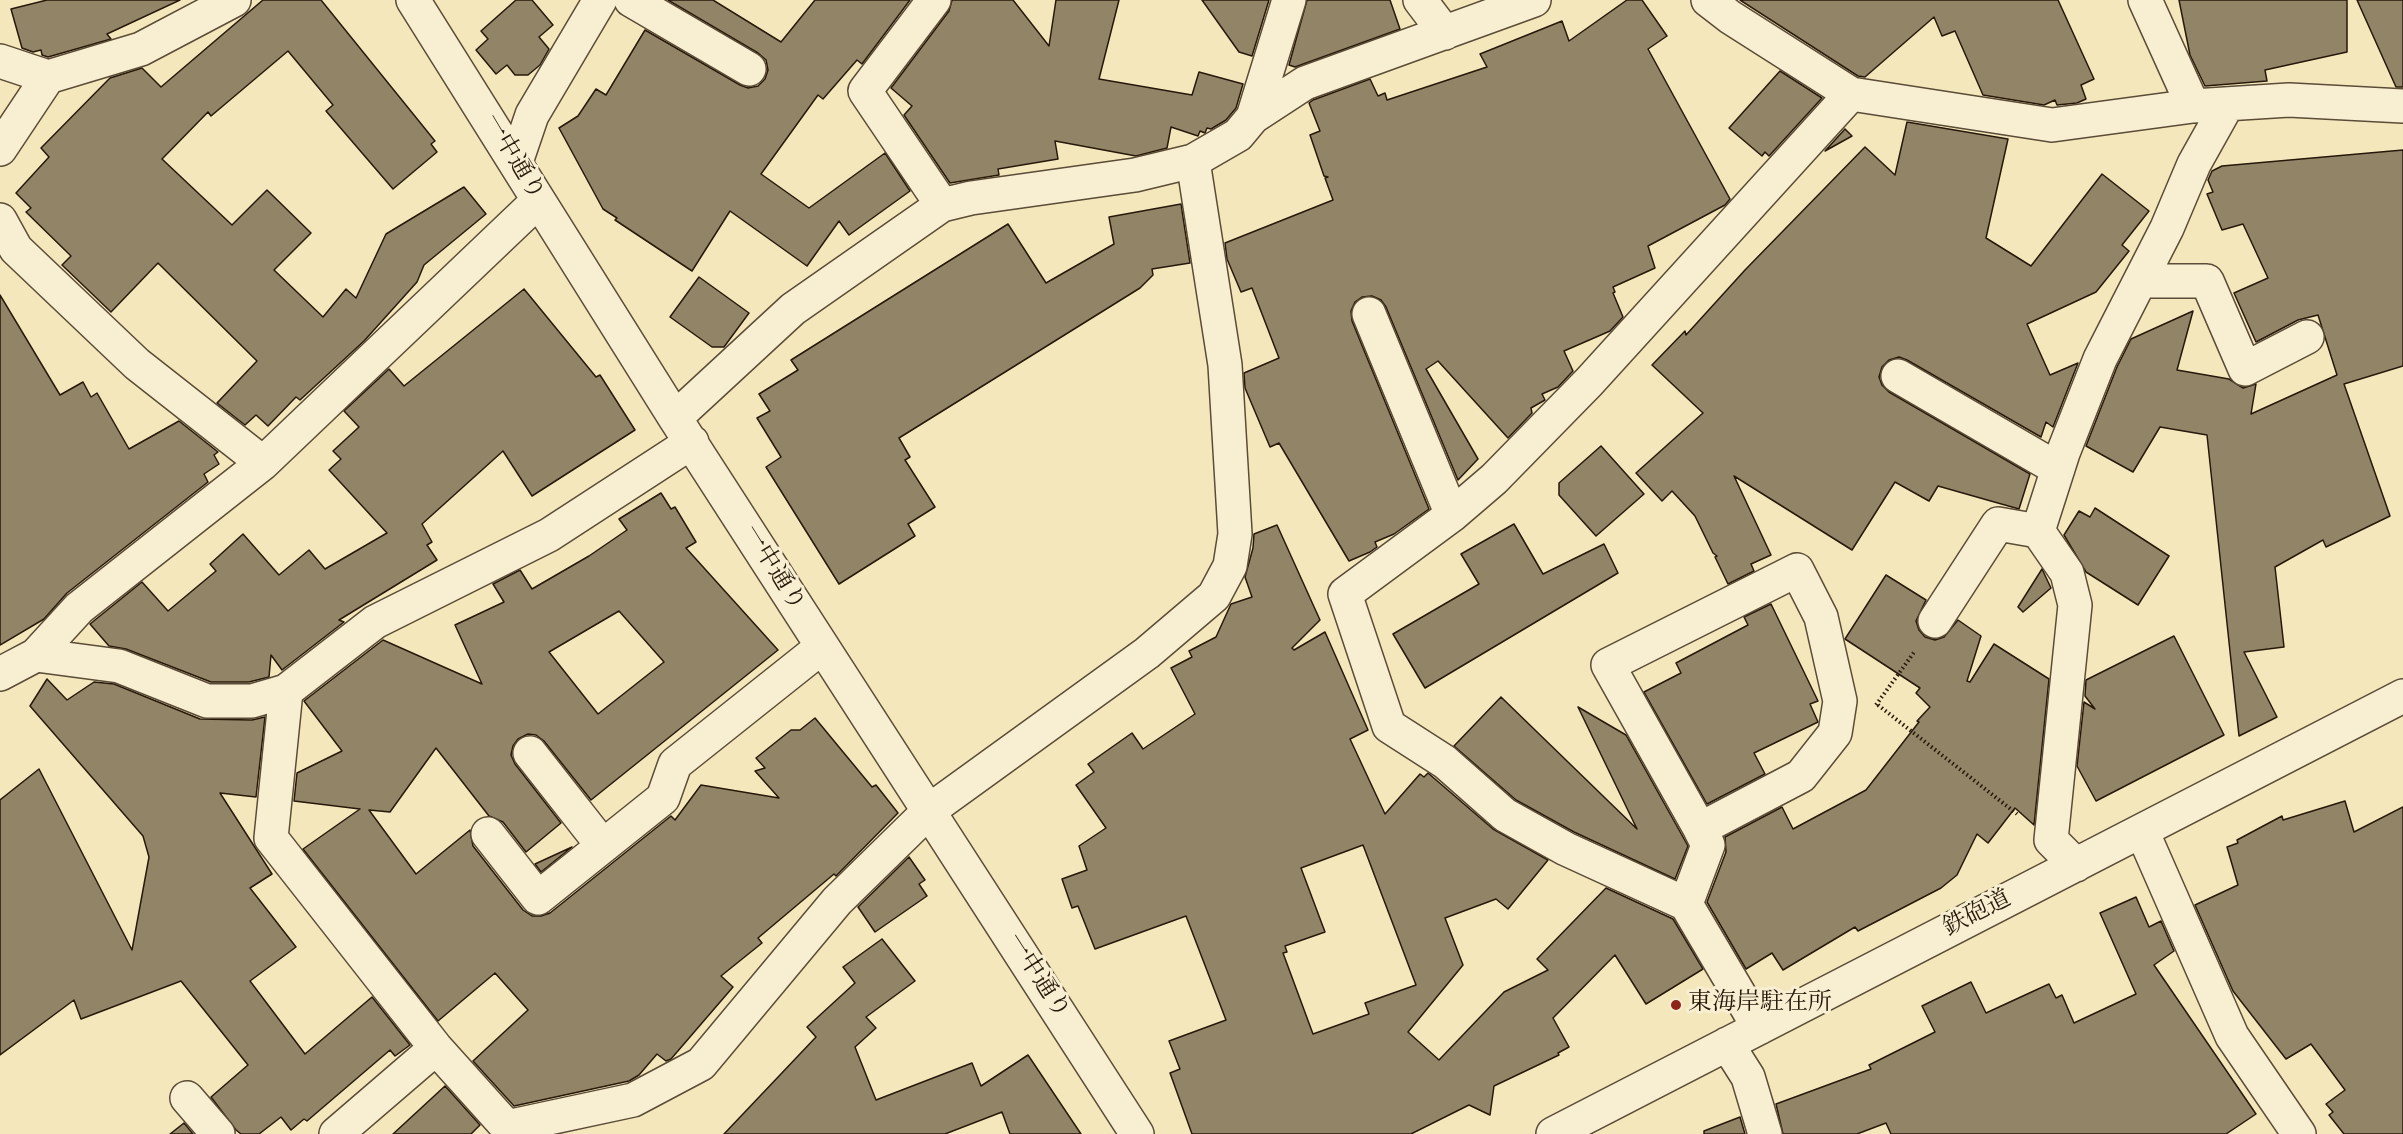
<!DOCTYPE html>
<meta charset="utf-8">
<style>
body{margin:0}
canvas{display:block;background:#f5e7bc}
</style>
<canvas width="2403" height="1134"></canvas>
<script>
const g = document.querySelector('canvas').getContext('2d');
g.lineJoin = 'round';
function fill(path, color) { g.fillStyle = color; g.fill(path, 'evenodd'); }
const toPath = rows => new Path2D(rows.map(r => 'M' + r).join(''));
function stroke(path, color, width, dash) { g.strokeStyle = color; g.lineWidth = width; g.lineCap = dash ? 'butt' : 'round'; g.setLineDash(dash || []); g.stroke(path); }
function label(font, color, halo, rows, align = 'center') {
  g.font = font + ' Vollkorn,"Noto Serif JP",serif'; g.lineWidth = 6; g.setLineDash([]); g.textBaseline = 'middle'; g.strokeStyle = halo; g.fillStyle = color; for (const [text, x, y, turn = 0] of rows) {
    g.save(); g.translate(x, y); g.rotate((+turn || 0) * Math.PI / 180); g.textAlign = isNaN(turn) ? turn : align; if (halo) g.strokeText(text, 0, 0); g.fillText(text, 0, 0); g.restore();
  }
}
const building = toPath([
 [47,0,180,0,107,34,111,39,48,57,42,55,41,50,33,52,22,48,11,9,47,0],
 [263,0,321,0,435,141,431,144,437,152,393,189,326,111,333,105,288,51,211,116,208,112,162,159,232,225,267,190,311,233,274,270,323,317,346,289,356,298,386,234,464,187,486,214,424,265,417,282,364,341,300,400,296,397,268,426,256,415,245,425,217,403,257,361,158,263,111,312,62,265,71,256,26,212,31,208,16,193,49,157,41,148,110,78,142,68,161,87,263,0],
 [516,0,532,0,553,25,539,37,549,49,540,65,528,75,515,75,507,65,496,74,476,50,488,39,481,31,516,0],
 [668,0,713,0,781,42,815,0,910,0,862,64,857,60,823,99,818,95,761,174,809,208,885,153,910,191,849,235,839,221,807,266,730,211,692,271,615,220,617,218,603,209,559,128,578,116,596,89,606,95,645,30,740,85,748,88,758,86,765,79,768,70,766,60,758,53,668,0],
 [952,0,1013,0,1049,46,1056,0,1119,0,1099,79,1192,95,1199,72,1243,84,1236,108,1226,120,1211,129,1207,128,1205,133,1200,131,1198,136,1171,127,1167,148,1136,156,1055,141,1058,159,998,169,999,175,950,183,904,115,912,106,891,88,949,11,952,0],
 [1202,0,1269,0,1252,56,1239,52,1202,0],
 [1307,0,1390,0,1400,29,1295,67,1289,65,1307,0],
 [1627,0,1642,0,1667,36,1648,49,1730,199,1725,205,1648,246,1655,268,1613,287,1615,292,1613,293,1623,317,1610,331,1564,351,1573,371,1558,387,1542,394,1545,400,1531,408,1532,413,1508,438,1438,361,1426,369,1478,459,1458,480,1386,307,1381,300,1372,296,1362,297,1355,302,1351,311,1352,321,1429,509,1394,534,1375,542,1377,547,1370,552,1349,561,1279,443,1270,447,1245,388,1244,373,1279,358,1252,288,1241,292,1227,259,1225,243,1333,200,1325,178,1328,177,1324,176,1310,135,1320,131,1309,103,1313,100,1370,79,1378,96,1385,93,1387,100,1487,67,1480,54,1562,21,1569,41,1627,0],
 [1740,0,2058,0,2094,79,2081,85,2086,99,2077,103,2057,105,2055,100,2044,105,1983,95,1955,31,1942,36,1934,17,1865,77,1858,76,1740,0],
 [2179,0,2347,0,2347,52,2265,70,2267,81,2205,86,2190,55,2179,0],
 [2357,0,2403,0,2403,87,2396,87,2357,0],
 [1780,71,1822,98,1769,156,1765,152,1762,156,1729,128,1780,71],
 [1907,122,2008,139,1986,238,2031,266,2102,174,2149,211,2122,245,2129,251,2096,292,2027,324,2050,375,2078,363,2053,427,2046,422,2041,437,1907,360,1899,357,1889,360,1882,367,1879,377,1882,385,1889,392,2030,474,2019,509,1938,486,1929,501,1895,482,1852,550,1734,476,1771,555,1751,564,1754,571,1728,584,1715,557,1717,556,1713,553,1695,516,1672,491,1662,501,1636,473,1703,413,1652,365,1685,331,1686,335,1745,270,1865,147,1895,175,1907,122],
 [1845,129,1852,136,1825,151,1845,129],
 [2403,150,2403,366,2344,384,2390,516,2326,547,2323,540,2275,567,2284,647,2244,652,2277,717,2239,736,2207,435,2160,427,2133,472,2086,446,2117,367,2131,339,2193,311,2177,370,2229,379,2243,388,2256,384,2251,414,2337,375,2318,315,2298,320,2256,342,2234,293,2268,278,2243,224,2222,230,2207,194,2213,192,2208,180,2212,171,2222,166,2403,150],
 [1181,204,1190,263,1152,269,1153,275,1140,288,899,438,910,457,905,460,935,507,908,524,915,536,839,584,766,467,781,457,757,418,770,411,759,394,798,370,791,360,1008,224,1046,283,1114,244,1109,217,1181,204],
 [699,277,749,313,724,347,712,347,670,317,699,277],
 [524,289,596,377,600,375,635,430,532,496,503,451,422,524,432,542,427,545,437,560,339,620,344,622,282,670,271,655,269,677,249,682,211,682,126,649,109,646,90,624,142,582,168,611,216,571,210,564,243,534,279,575,309,550,325,569,387,533,329,470,341,459,333,451,359,427,344,411,389,369,404,386,524,289],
 [0,295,60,395,83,382,91,397,97,393,129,449,179,421,218,452,214,455,219,464,204,474,208,482,67,593,44,619,0,645,0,295],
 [1601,446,1644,494,1596,536,1559,495,1559,483,1601,446],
 [661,493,671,509,675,507,696,542,686,548,778,650,591,800,544,741,536,735,528,734,518,739,513,746,511,755,515,764,561,823,526,852,503,822,489,816,436,748,390,812,369,810,416,874,470,830,473,846,523,910,532,916,541,916,550,913,671,816,675,820,701,785,779,798,755,771,765,768,756,758,791,730,800,730,815,718,872,787,876,785,898,813,836,876,834,874,758,938,762,943,721,976,733,987,671,1059,666,1061,657,1054,639,1075,629,1081,514,1106,473,1061,528,1010,495,973,438,1021,303,849,360,809,294,801,297,773,342,751,304,701,383,640,482,684,455,625,504,602,493,584,520,570,532,589,589,556,627,530,619,519,661,493],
 [619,611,664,662,598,714,549,652,619,611],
 [2095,508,2169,556,2138,605,2086,572,2064,535,2079,511,2090,517,2095,508],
 [1514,524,1543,574,1604,544,1618,573,1425,688,1393,634,1479,584,1461,554,1514,524],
 [1277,525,1320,620,1292,648,1294,650,1325,632,1368,730,1350,739,1385,814,1420,774,1424,777,1428,773,1493,829,1548,860,1508,909,1496,899,1445,918,1463,965,1408,1032,1439,1060,1504,992,1548,970,1537,959,1606,888,1673,919,1703,969,1646,1004,1615,955,1553,1018,1569,1047,1558,1053,1559,1055,1494,1086,1490,1115,1469,1105,1411,1134,1192,1134,1170,1073,1180,1069,1169,1041,1226,1020,1186,916,1095,949,1078,906,1072,908,1062,879,1087,870,1079,846,1106,828,1076,785,1094,772,1088,764,1132,733,1143,749,1195,714,1171,668,1192,657,1189,651,1216,637,1231,604,1252,597,1245,577,1253,548,1254,534,1277,525],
 [1363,845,1416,985,1365,1003,1369,1014,1313,1034,1283,953,1287,952,1285,946,1325,932,1301,868,1363,845],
 [2042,569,2051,588,2023,612,2018,607,2042,569],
 [1886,575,1926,600,1916,621,1919,630,1925,637,1935,640,1944,637,1958,620,1981,636,1967,681,1970,682,1994,644,2049,679,2034,825,2015,808,1988,843,1977,834,1957,875,1941,888,1858,931,1855,927,1783,970,1772,953,1746,969,1707,902,1726,852,1725,837,1782,807,1793,829,1866,790,1919,722,1917,721,1930,707,1916,693,1920,688,1845,639,1886,575],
 [1771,604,1818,701,1810,704,1818,722,1754,753,1765,774,1707,804,1644,692,1681,673,1676,663,1748,625,1744,617,1771,604],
 [2174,636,2224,735,2096,801,2077,766,2084,702,2095,709,2085,696,2086,680,2174,636],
 [47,679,67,700,94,682,114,684,200,719,252,720,265,717,256,797,220,793,272,874,250,888,296,947,250,981,305,1054,372,997,410,1045,395,1056,390,1050,307,1121,304,1119,291,1130,281,1117,259,1134,241,1134,236,1130,211,1097,248,1065,181,981,81,1019,74,1000,0,1055,0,800,39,769,132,950,149,857,143,836,30,706,47,679],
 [1501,697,1637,829,1578,707,1626,735,1688,846,1675,879,1574,832,1516,800,1454,746,1501,697],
 [2345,801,2354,832,2403,807,2403,1134,2344,1134,2329,1115,2333,1112,2326,1104,2345,1090,2311,1044,2286,1059,2233,991,2195,905,2238,885,2227,847,2238,843,2237,840,2282,816,2283,820,2345,801],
 [572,847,541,872,535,864,572,847],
 [909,857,925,880,919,884,927,896,875,932,858,907,909,857],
 [2136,897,2149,927,2161,921,2174,951,2154,965,2256,1114,2226,1134,1891,1134,1886,1123,1857,1134,1783,1134,1776,1104,1871,1069,1869,1065,1935,1032,1922,1006,1971,982,1986,1013,2049,984,2056,998,2062,995,2074,1023,2136,994,2100,913,2136,897],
 [882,939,915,981,866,1017,876,1028,855,1047,876,1100,972,1063,981,1086,1028,1055,1081,1134,1010,1134,1002,1112,945,1134,724,1134,816,1037,807,1027,855,983,843,967,882,939],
 [445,1086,480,1125,471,1134,393,1134,445,1086],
 [1740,1117,1745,1134,1704,1134,1704,1131,1740,1117],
 [184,1123,193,1134,170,1134,184,1123]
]);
const path = toPath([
 [1876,705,1915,651],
 [1878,705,2017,814]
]);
const minor = toPath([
 [413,0,675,418,1137,1134],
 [631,0,749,69],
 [934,0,865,91,942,205],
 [1420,0,1445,33],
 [1708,0,1730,17,1851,94,2052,125,2193,106,2289,100,2403,106],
 [2145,0,2193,106],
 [0,61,48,77],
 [1253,117,1289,0],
 [0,149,48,77,141,49,234,0],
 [516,162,532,115,600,0],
 [0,220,16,249,137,364,263,463],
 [2141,281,2207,281,2245,369,2307,337],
 [1369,314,1452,515],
 [1898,376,2058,469],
 [675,418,793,309,942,205,971,198,1135,175,1193,161,1238,135,1253,117,1305,83,1534,0],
 [692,442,549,535,375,622,286,691,271,838,436,1048,507,1127,633,1100,701,1064,837,901,930,810,1147,653,1214,596,1230,566,1235,534,1225,365,1193,161],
 [2038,531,2063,453,2100,359,2167,228,2194,164,2227,105],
 [1935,621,1998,524,2038,531,2067,573,2075,605,2051,840,2076,865],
 [36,655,119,666,207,701,252,701,286,691],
 [0,674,36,655,79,608,263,463,538,201],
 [530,753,603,846],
 [2142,831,2232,1036,2299,1134],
 [488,834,538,898,663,798,675,764,822,647],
 [1686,904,1708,845,1700,829,1801,776,1835,733,1840,701,1821,617,1797,570,1608,665,1700,829],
 [1759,1028,1686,904,1566,849,1505,815,1445,762,1389,726,1345,594,1452,515,1494,479,1589,382,1851,94],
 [1727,1044,1748,1077,1765,1134],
 [187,1098,218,1134],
 [336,1134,436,1048],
 [1553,1134,2403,696]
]);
const markers = [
 [1676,1005,6,"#8f2418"]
];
const streetNames = [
 ["一中通り",512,158,59],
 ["一中通り",772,569,58],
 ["鉄砲道",1978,915,-27],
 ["一中通り",1036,977,57]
];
const poiNames = [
 ["東海岸駐在所",1688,1005]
];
fill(building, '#928467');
stroke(building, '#27190a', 1.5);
stroke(minor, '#5a4c36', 36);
stroke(path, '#27190a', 4, [1.5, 3]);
stroke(minor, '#f8efd3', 33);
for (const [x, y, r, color] of markers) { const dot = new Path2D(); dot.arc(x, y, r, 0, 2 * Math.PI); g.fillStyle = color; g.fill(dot); stroke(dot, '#f8efd3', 2); }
label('24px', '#27190a', '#f8efd3', streetNames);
label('24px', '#27190a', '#f8efd3', poiNames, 'left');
</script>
